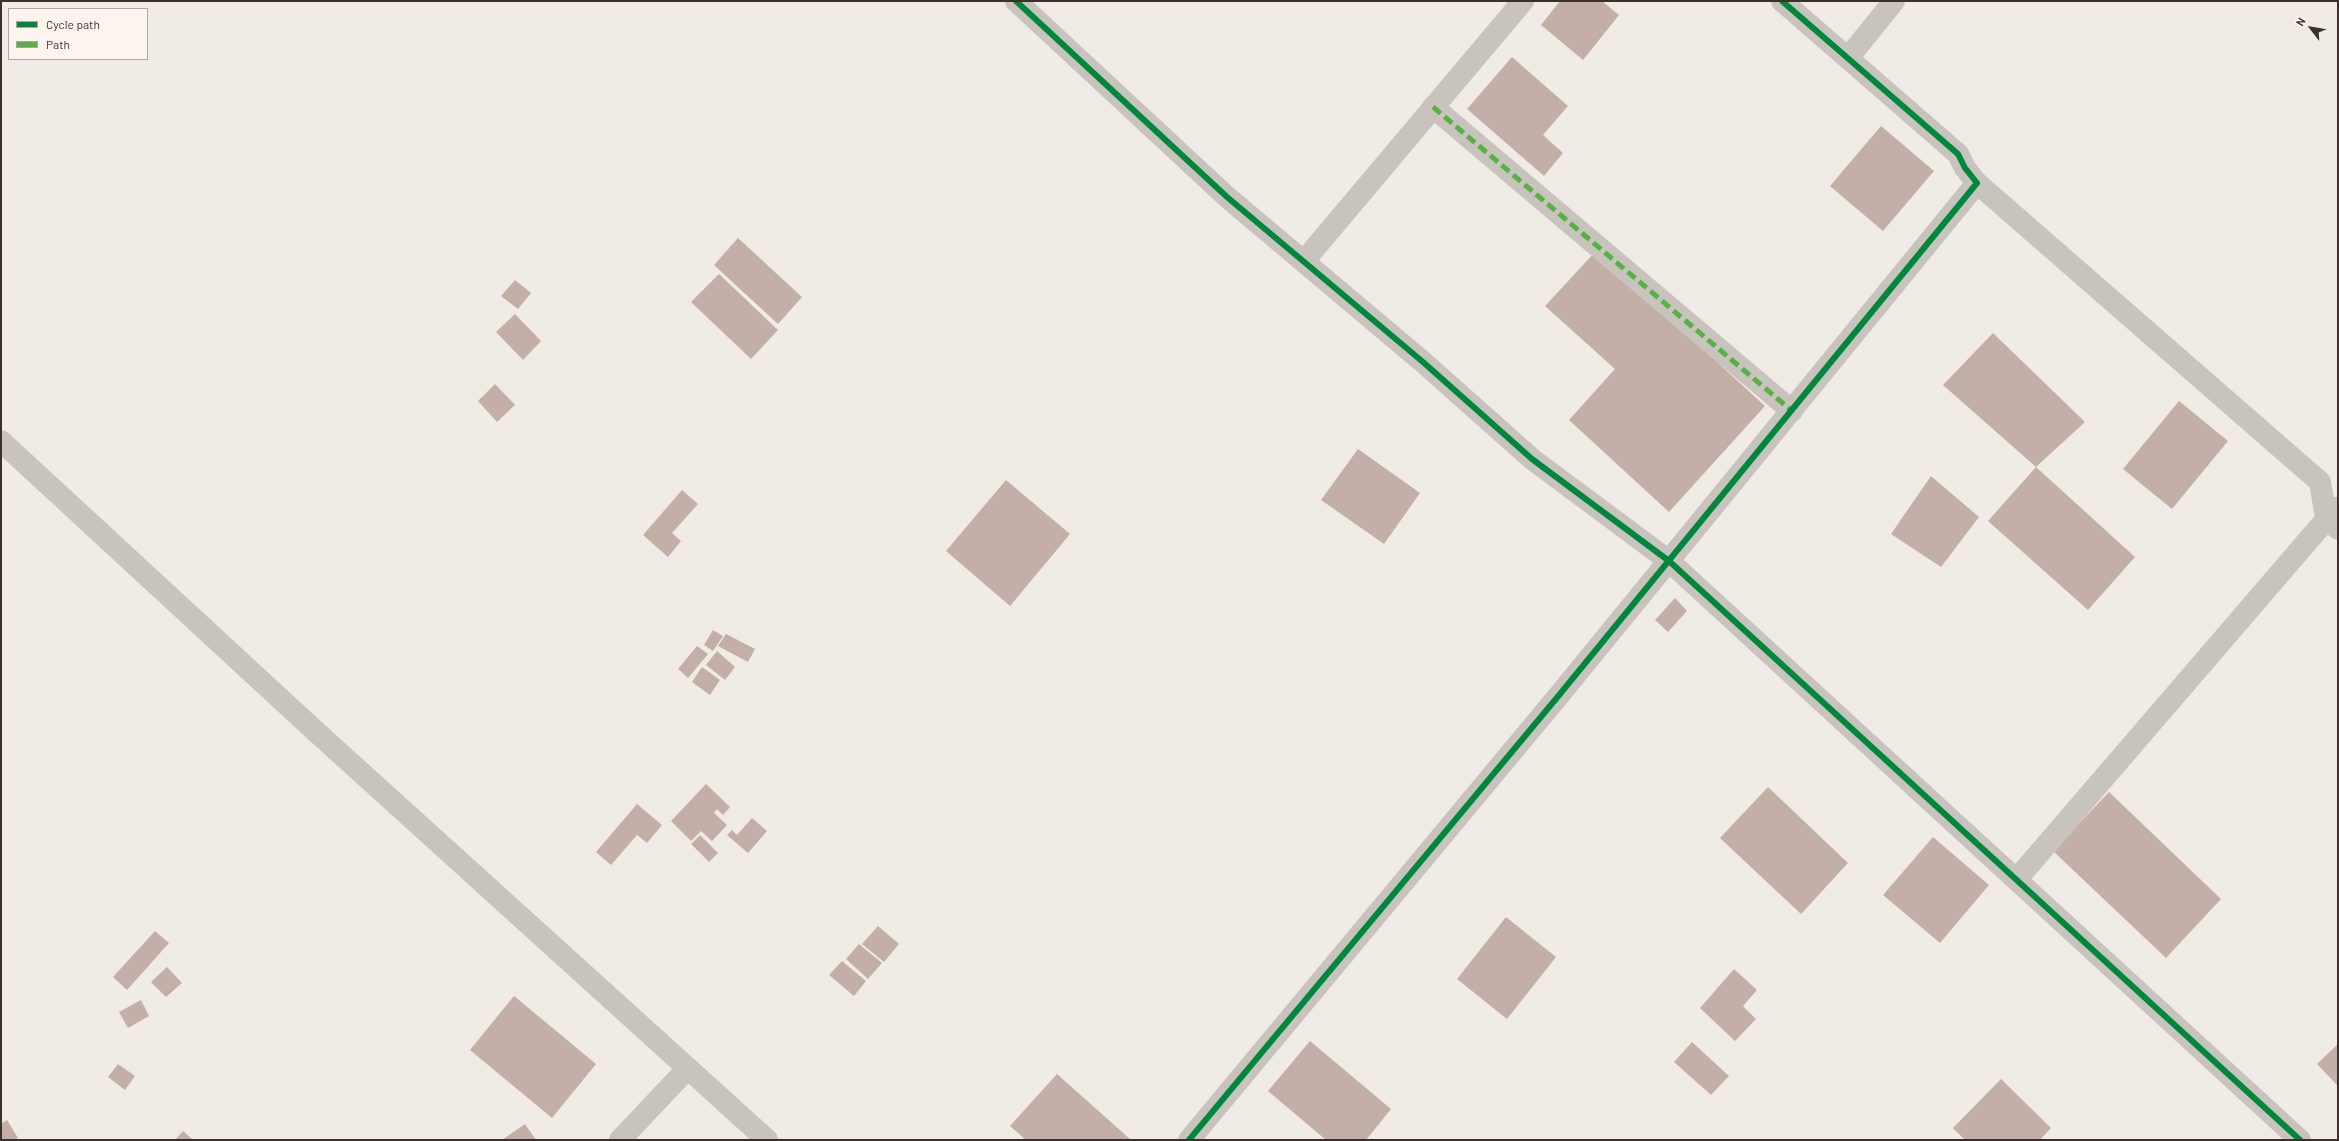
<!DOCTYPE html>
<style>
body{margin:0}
#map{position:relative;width:2339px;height:1141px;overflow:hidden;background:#f0ebe5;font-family:Barlow,sans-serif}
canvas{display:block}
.frame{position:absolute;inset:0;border:2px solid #3b302b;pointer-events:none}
.legend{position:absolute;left:8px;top:8px;width:140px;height:52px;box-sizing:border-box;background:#fbf5ee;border:1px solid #aea6a0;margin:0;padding:5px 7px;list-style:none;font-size:12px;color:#3b302b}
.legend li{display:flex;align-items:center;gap:8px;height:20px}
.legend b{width:20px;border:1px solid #aea6a0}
.north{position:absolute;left:2291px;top:8px;width:40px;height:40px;-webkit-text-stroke:3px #fbf5ee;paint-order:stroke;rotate:301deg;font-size:11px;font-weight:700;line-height:16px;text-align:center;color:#3b302b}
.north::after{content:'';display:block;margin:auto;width:14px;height:18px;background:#3b302b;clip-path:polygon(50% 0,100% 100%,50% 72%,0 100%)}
</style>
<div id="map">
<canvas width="2339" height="1141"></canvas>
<div class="frame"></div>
<ul class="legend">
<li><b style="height:5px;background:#00873e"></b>Cycle path</li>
<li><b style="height:5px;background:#57b246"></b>Path</li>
</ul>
<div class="north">N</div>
</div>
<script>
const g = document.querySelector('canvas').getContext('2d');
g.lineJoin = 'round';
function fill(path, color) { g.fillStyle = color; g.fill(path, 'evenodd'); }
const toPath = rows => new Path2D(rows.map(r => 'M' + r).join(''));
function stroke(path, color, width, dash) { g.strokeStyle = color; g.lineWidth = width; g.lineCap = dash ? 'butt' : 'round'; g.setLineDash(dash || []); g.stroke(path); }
const building = toPath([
 [1560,1,1602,1,1619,15,1583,60,1541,25],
 [1512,57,1568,106,1543,135,1563,153,1544,176,1467,109],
 [1881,126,1934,171,1883,231,1830,186],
 [738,238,802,297,778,324,714,265],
 [1596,251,1765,406,1669,512,1569,420,1615,369,1545,306],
 [719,274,778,330,751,359,691,302],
 [515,280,531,293,518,309,501,296],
 [515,314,541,341,523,360,496,332],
 [1993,333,2085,422,2036,467,1943,385],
 [495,384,515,405,497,422,478,401],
 [2179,401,2228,441,2172,509,2123,469],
 [1358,449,1420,493,1384,544,1321,500],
 [2036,467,2135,557,2088,610,1988,521],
 [1931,476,1979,517,1941,567,1891,534],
 [1006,480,1070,534,1010,606,946,551],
 [682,490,698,504,672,533,681,541,668,557,643,535],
 [1675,598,1687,611,1668,632,1655,620],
 [713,630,723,636,713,651,704,645],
 [726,634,755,649,748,662,718,646],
 [697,646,708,654,688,678,678,669],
 [717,651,735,667,725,680,706,665],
 [702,667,720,680,710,695,692,682],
 [706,784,730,807,723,815,717,809,714,813,727,825,712,841,701,831,691,841,671,821],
 [1768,787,1848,863,1801,914,1720,838],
 [2109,792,2221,899,2166,958,2053,851],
 [637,804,662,825,647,843,637,835,611,865,596,852],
 [752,818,767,831,748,853,727,835,732,830,737,835],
 [700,835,718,853,709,862,691,844],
 [1933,837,1989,885,1940,943,1883,895],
 [1506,917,1556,957,1507,1019,1457,979],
 [878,926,899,944,884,962,862,944],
 [155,931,169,943,127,990,113,977],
 [859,944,882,963,868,979,846,959],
 [842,961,866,981,854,996,829,975],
 [167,967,182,983,166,997,151,982],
 [1734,969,1757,990,1743,1006,1756,1019,1735,1041,1700,1008],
 [514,996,596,1064,552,1118,470,1050],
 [141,1000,149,1016,128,1028,119,1012],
 [1310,1041,1391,1109,1366,1140,1326,1140,1268,1091],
 [1692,1042,1729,1076,1711,1095,1674,1062],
 [2338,1044,2338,1086,2317,1064],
 [118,1064,135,1076,125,1090,108,1077],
 [1057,1074,1131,1140,1026,1140,1010,1126],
 [2001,1079,2051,1128,2040,1140,1965,1140,1953,1128],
 [7,1120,18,1138,15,1140,1,1140,1,1124],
 [525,1124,536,1140,502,1140],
 [183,1131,193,1140,175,1140]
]);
const minor = toPath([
 [1016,1,1227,197,1423,362,1532,459,1669,561,2300,1140],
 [1848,58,1894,1],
 [1433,107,1792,411],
 [1977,183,2320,482,2326,518,2338,529],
 [1304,261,1523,1],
 [1,441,312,728,767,1140],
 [2017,879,2336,508],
 [620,1140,688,1068],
 [1189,1140,1560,694,1977,183,1965,168,1958,154,1782,1]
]);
const quiet = toPath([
 [1433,107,1792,411]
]);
const cycleway = toPath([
 [1016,1,1227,197,1423,362,1532,459,1669,561,2300,1140],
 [1189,1140,1560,694,1977,183,1965,168,1958,154,1782,1]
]);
fill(building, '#c3afa7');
stroke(minor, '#c9c3be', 22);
stroke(quiet, '#57b246', 5, [10, 5]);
stroke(cycleway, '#00873e', 6);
</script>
